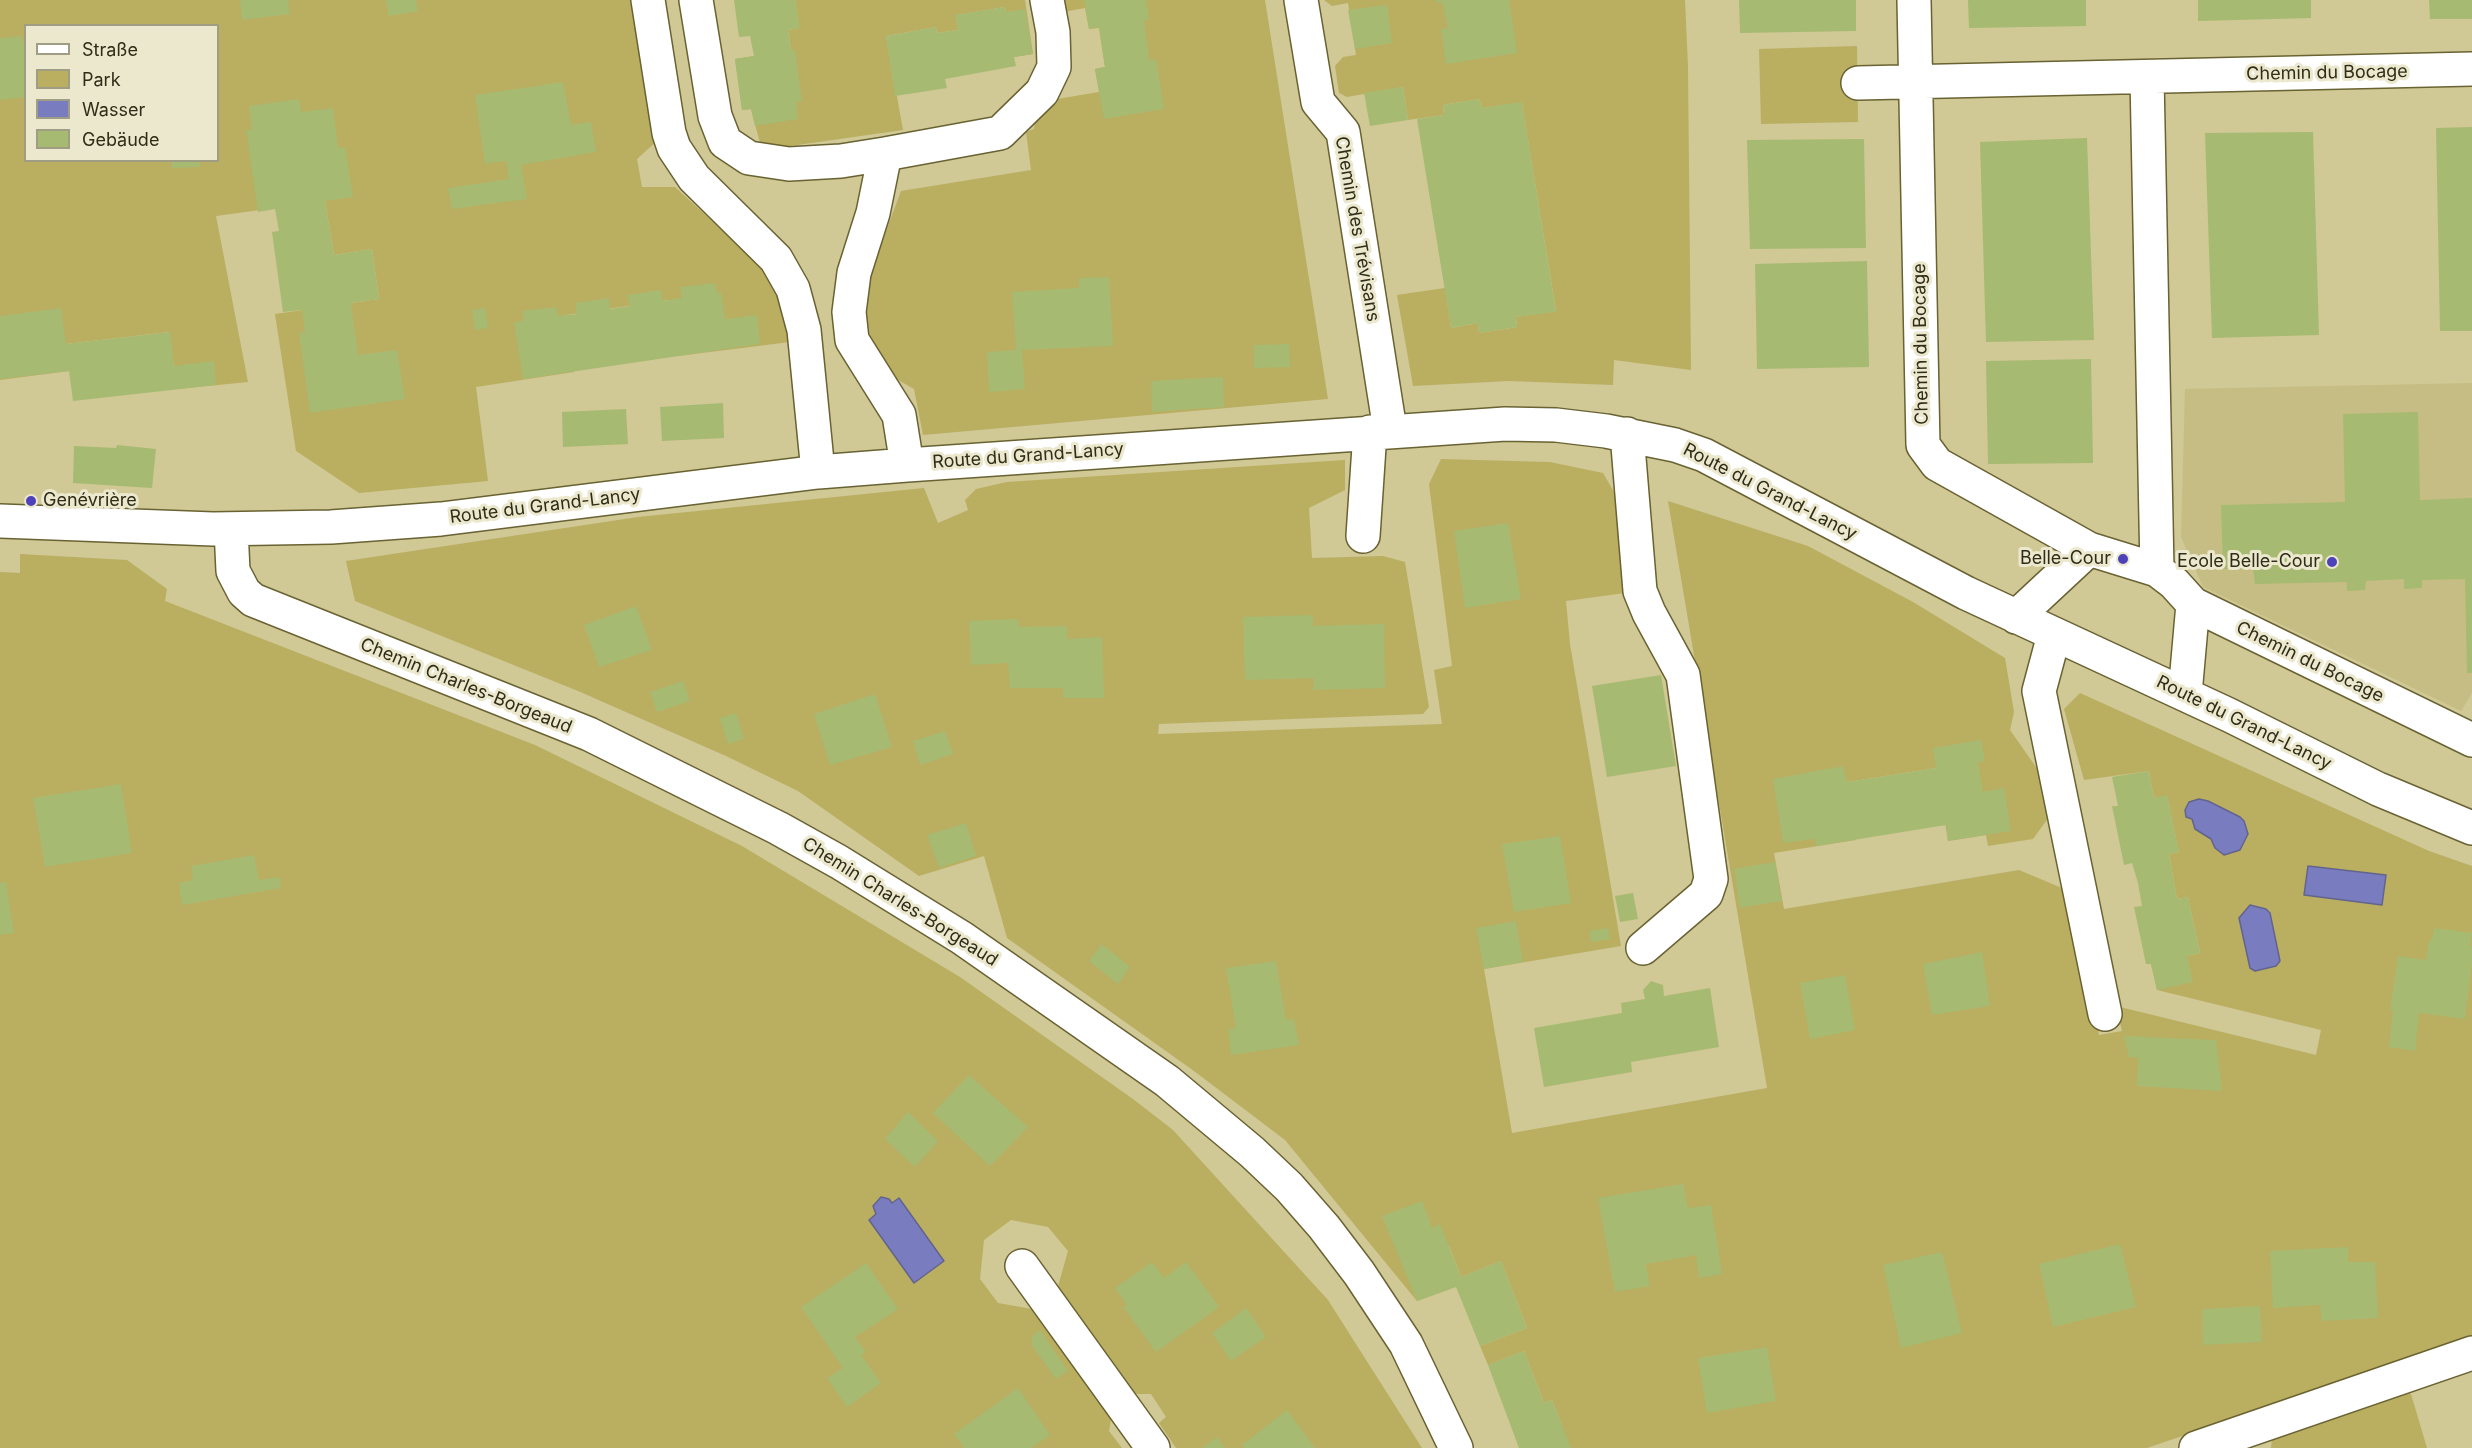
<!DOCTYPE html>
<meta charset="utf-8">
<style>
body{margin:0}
#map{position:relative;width:2472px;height:1448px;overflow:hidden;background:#d0c895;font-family:Inter,sans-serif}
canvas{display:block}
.legend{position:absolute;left:24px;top:24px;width:195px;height:138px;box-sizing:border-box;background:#ebe8ce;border:2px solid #a09d85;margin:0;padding:8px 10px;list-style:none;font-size:18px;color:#2f2c18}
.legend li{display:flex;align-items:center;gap:12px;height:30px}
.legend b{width:30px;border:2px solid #a09d85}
</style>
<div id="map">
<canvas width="2472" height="1448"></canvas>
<ul class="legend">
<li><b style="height:8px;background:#fff"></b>Straße</li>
<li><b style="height:16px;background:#baae61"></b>Park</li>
<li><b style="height:16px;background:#797cbf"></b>Wasser</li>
<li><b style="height:16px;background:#a7ba71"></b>Gebäude</li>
</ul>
</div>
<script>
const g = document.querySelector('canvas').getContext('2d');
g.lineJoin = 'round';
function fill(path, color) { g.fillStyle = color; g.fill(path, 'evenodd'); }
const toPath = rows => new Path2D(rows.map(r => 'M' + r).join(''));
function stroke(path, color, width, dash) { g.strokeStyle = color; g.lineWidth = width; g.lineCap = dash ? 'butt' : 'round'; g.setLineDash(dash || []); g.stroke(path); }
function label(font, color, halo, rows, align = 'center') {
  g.font = font + ' Inter,sans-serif'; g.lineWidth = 6; g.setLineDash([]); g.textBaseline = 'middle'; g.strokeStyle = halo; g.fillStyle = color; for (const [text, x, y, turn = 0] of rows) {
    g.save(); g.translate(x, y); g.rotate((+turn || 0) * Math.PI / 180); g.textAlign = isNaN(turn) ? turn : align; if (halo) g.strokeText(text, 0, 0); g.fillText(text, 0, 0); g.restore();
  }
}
const built = toPath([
 [2472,383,2472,693,2461,711,2203,587,2181,537,2185,389]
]);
const green = toPath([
 [0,0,635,0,659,139,637,159,642,187,675,187,764,269,784,308,790,342,678,356,669,300,566,315,574,372,476,387,488,481,359,493,296,451,275,314,379,299,372,249,334,255,325,201,216,216,248,382,177,389,169,332,66,344,69,371,0,380],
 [26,26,218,26,218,160,26,160],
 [795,0,1025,0,1033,54,1014,57,1005,7,956,15,958,30,937,33,936,27,886,36,903,130,762,150,751,109,742,110,735,59,791,50,788,30,799,28],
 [1060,0,1265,0,1328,399,923,435,914,389,886,373,866,325,870,274,901,191,1031,170,1026,132,1034,129,1035,119,1057,99,1099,92,1095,69,1105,67,1099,28,1089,29,1085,8,1063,12],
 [1324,0,1685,0,1688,67,1691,370,1614,360,1613,385,1509,381,1413,386,1397,295,1445,288,1451,328,1478,323,1479,333,1517,327,1516,317,1556,311,1522,103,1482,108,1479,99,1443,105,1444,115,1408,120,1403,87,1347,97,1339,93,1335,66,1343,57,1356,55,1348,3,1332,6],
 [1857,46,1858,122,1761,124,1759,49],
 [1441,459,1550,462,1603,473,1622,506,1625,593,1566,601,1570,644,1621,946,1484,969,1512,1133,1767,1088,1668,501,1808,546,1913,602,2005,658,2014,712,2010,730,2038,770,2049,817,2033,839,1988,846,1986,835,1948,841,1936,768,1847,782,1856,840,1774,853,1784,909,2019,870,2069,891,2099,1035,2122,1031,2116,1006,2316,1055,2321,1030,2157,990,2151,964,2200,953,2188,897,2177,899,2169,854,2179,852,2167,796,2154,798,2149,771,2084,780,2064,709,2080,693,2429,851,2472,866,2472,1337,2147,1448,1519,1448,1561,1423,1552,1400,1544,1403,1524,1351,1488,1365,1480,1346,1527,1328,1501,1261,1461,1277,1449,1246,1435,1251,1450,1289,1417,1301,1285,1140,1194,1071,1007,938,984,856,919,876,798,791,726,756,578,691,355,601,346,561,638,517,924,488,938,523,968,510,965,500,976,489,1007,482,1345,460,1345,490,1309,508,1312,558,1383,556,1405,562,1429,707,1423,714,1159,724,1158,734,1442,724,1434,670,1452,666,1429,484],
 [20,554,127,560,167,589,165,601,535,745,742,846,960,977,1133,1099,1173,1130,1328,1300,1422,1448,1176,1448,1159,1423,1166,1417,1151,1394,1135,1394,1057,1290,1068,1251,1048,1227,1011,1220,984,1240,980,1279,998,1303,1032,1309,1111,1419,1109,1431,1122,1448,0,1448,0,572,20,573],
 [2398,1388,2411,1394,2427,1448,2271,1448,2273,1430]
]);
const water = toPath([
 [2199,799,2208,801,2240,817,2244,821,2248,834,2240,850,2224,855,2215,848,2211,839,2195,829,2192,819,2186,817,2185,810,2189,802,2199,799],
 [2308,866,2386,875,2382,905,2304,895,2308,866],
 [2250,905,2266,909,2270,913,2280,961,2276,966,2255,971,2250,968,2239,918,2250,905],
 [881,1197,889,1199,892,1203,899,1198,944,1261,914,1283,869,1220,876,1214,873,1206,881,1197]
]);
const building = toPath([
 [240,0,288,0,290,14,242,20],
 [386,0,416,0,418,11,389,16],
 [734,0,795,0,800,28,788,30,791,50,795,50,802,101,796,102,798,119,755,126,751,109,742,110,735,59,754,56,750,36,739,37],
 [1084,0,1146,0,1149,20,1144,20,1149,60,1156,59,1164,109,1104,119,1095,69,1105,67,1102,48,1099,27,1089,29],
 [1436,0,1509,0,1517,53,1446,64,1441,29,1448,28,1442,2,1437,3],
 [1739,0,1856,0,1856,31,1740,33],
 [1968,0,2086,0,2086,26,1969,28],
 [2198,0,2311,0,2311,18,2198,21],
 [2429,0,2472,0,2472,19,2430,19],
 [1387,5,1392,43,1355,49,1348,10],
 [1005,7,1006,12,1025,9,1033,54,1014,57,1016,66,945,79,947,88,895,96,886,36,936,27,937,33,958,30,955,15],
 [22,36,23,42,26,41,26,97,0,100,0,38],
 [563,82,571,125,591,122,596,152,521,165,527,199,452,209,448,188,509,179,506,161,485,164,475,95],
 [1403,87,1408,120,1370,126,1364,93],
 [299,99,301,112,333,108,338,148,345,147,353,197,325,201,334,255,372,249,379,299,351,303,358,355,397,350,405,399,310,413,299,333,305,332,302,310,283,312,272,232,279,231,275,209,258,212,246,130,252,130,249,106],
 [1479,99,1482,108,1522,102,1556,312,1516,317,1517,327,1479,333,1478,323,1451,328,1417,119,1444,115,1443,105],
 [2472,127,2472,331,2440,331,2436,128],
 [2313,132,2319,335,2212,338,2205,133],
 [2087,138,2094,340,1986,342,1980,142],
 [1864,139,1866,248,1750,249,1747,140],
 [172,160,199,160,200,167,172,168],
 [1867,261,1869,367,1757,369,1755,264],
 [1109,277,1113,346,1022,350,1025,389,989,392,987,352,1016,350,1012,292,1079,288,1079,278],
 [715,283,717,293,721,292,725,319,757,315,760,344,523,379,514,323,524,320,522,311,556,307,558,316,577,314,575,303,609,298,610,309,630,306,627,295,661,290,663,301,669,300,682,298,680,287],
 [61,308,66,344,170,332,174,366,214,361,216,385,73,401,69,371,0,379,0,316],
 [485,308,488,328,475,330,472,310],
 [1289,344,1290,367,1254,368,1254,345],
 [2091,359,2093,463,1988,464,1986,361],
 [1223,377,1224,407,1152,412,1151,381],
 [723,403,724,438,662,441,660,407],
 [626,409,628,444,563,447,562,412],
 [2418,412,2420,500,2472,498,2472,673,2467,673,2465,579,2422,580,2422,588,2404,589,2404,579,2366,581,2365,590,2347,591,2347,582,2255,584,2253,569,2223,569,2221,505,2345,502,2343,414],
 [117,445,156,449,152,488,73,483,74,446,116,448],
 [1508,523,1521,599,1465,608,1454,531],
 [636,606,652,650,599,667,584,625],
 [1313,615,1313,626,1384,624,1385,688,1313,690,1314,678,1245,680,1243,617],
 [1018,619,1019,627,1067,626,1067,639,1102,637,1104,698,1063,698,1063,688,1010,688,1008,663,971,665,969,621],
 [1661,675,1676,766,1607,777,1592,686],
 [683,681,690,701,657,712,650,692],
 [875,694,892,747,830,765,814,714],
 [736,713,744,739,728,744,720,718],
 [945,731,953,754,920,765,913,741],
 [1981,740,1985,761,1978,762,1983,792,2004,788,2011,831,1948,841,1946,825,1816,846,1815,839,1783,843,1773,779,1843,766,1847,782,1936,768,1933,748],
 [2149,771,2154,798,2167,795,2179,852,2169,854,2177,899,2188,897,2200,953,2187,956,2193,982,2157,990,2151,964,2146,964,2134,907,2142,906,2138,883,2132,863,2124,865,2112,806,2118,806,2112,777],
 [121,784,132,853,45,867,33,798],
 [966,823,976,856,939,868,927,835],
 [1560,836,1571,903,1514,912,1502,844],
 [254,855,259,880,280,877,281,888,182,905,179,883,193,880,191,866],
 [1775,862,1782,901,1740,908,1734,869],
 [6,882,14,933,0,935,0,883],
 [1633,893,1638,919,1620,922,1615,896],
 [1516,921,1523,962,1484,969,1476,928],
 [1608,928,1610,939,1591,942,1589,931],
 [2434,928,2472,933,2470,946,2472,946,2472,962,2465,1019,2419,1013,2415,1051,2389,1047,2393,1010,2390,1010,2398,956,2426,960,2429,940,2432,940],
 [1102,944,1130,967,1118,984,1089,961],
 [1982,952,1990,1006,1932,1015,1923,964],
 [1276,961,1286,1020,1294,1019,1299,1045,1231,1055,1228,1029,1236,1028,1226,968],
 [1845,975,1855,1030,1810,1039,1800,983],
 [1651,981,1663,985,1664,996,1710,988,1719,1047,1631,1062,1632,1072,1544,1087,1534,1028,1622,1013,1621,1003,1645,999,1643,990],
 [2124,1036,2216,1040,2222,1091,2137,1086,2138,1058,2129,1057],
 [969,1075,1028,1127,990,1166,933,1113],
 [908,1112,938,1141,915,1167,885,1139],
 [1683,1184,1688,1208,1711,1205,1722,1274,1699,1278,1696,1255,1646,1264,1650,1286,1615,1292,1598,1198],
 [1422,1201,1432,1228,1440,1224,1461,1277,1501,1261,1527,1328,1480,1346,1456,1287,1417,1301,1382,1216],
 [2120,1244,2136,1307,2053,1327,2039,1264],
 [2348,1247,2348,1262,2375,1262,2378,1318,2322,1321,2320,1305,2273,1308,2270,1251],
 [1942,1252,1962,1333,1901,1348,1883,1265],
 [1152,1262,1164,1278,1186,1262,1219,1307,1156,1352,1123,1307,1127,1305,1115,1288],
 [866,1263,898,1309,855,1337,866,1352,861,1355,881,1383,847,1407,827,1378,843,1368,801,1307],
 [2260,1306,2262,1342,2203,1345,2202,1309],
 [1246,1308,1266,1337,1231,1361,1212,1333],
 [1040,1330,1068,1371,1056,1379,1032,1346,1032,1336],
 [1767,1347,1776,1401,1707,1413,1698,1358],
 [1524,1351,1544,1403,1552,1400,1571,1448,1519,1448,1488,1365],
 [1018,1388,1050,1435,1031,1448,964,1448,954,1434],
 [1287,1410,1315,1448,1245,1448,1242,1445],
 [1217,1437,1225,1448,1202,1448]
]);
const minor = toPath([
 [648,0,669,133,674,148,694,178,776,259,793,289,804,330,818,472],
 [696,0,715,116,725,142,749,158,789,164,841,161,885,154],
 [1301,0,1318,102,1343,132,1390,430],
 [1914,0,1923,445,1937,464,2089,549,2157,570,2174,583,2193,604,2472,740],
 [2147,77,2157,570],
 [1858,83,2472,69],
 [1627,434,1640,591,1649,613,1683,675,1711,879,1706,894,1643,948],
 [907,465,899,415,852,340,849,312,854,273,873,213,885,154,1000,133,1042,92,1054,67,1053,32,1047,0],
 [0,521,213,529,331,527,441,519,818,472,907,465,1505,424,1556,425,1606,431,1675,445,1704,455,1966,593,2229,715,2378,789,2472,828],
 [231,529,233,571,244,592,253,600,589,734,778,828,839,862,962,938,1167,1081,1252,1152,1289,1187,1324,1227,1359,1273,1406,1344,1456,1448],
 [1363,536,1370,432],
 [2016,617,2089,549],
 [2054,635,2039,691,2105,1014],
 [2185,694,2193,604],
 [1022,1266,1153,1448],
 [2196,1448,2472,1353]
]);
const markers = [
 [31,501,6,"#4d42b9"],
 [2123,559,6,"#4d42b9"],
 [2332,562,6,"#4d42b9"]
];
const streetNames = [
 ["Chemin du Bocage",2327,73,-1],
 ["Chemin des Trévisans",1357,229,80],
 ["Chemin du Bocage",1921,344,-91],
 ["Route du Grand-Lancy",1028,456,-4],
 ["Route du Grand-Lancy",1770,492,27],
 ["Route du Grand-Lancy",545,506,-7],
 ["Chemin du Bocage",2310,662,26],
 ["Chemin Charles-Borgeaud",466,686,22],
 ["Route du Grand-Lancy",2244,723,26],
 ["Chemin Charles-Borgeaud",900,902,32]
];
const poiNames = [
 ["Genévrière",43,501,"left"],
 ["Belle-Cour",2111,559],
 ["Ecole Belle-Cour",2320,562]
];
fill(built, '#c6bd84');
fill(green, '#baae61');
fill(water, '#797cbf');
stroke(water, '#63648d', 1.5);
fill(building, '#a7ba71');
stroke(minor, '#696232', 36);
stroke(minor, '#fff', 33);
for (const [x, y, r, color] of markers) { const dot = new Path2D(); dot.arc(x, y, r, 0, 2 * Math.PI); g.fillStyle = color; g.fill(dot); stroke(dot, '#ebe8ce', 2); }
label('18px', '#2f2c18', '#ebe8ce', streetNames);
label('18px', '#2f2c18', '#ebe8ce', poiNames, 'right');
</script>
